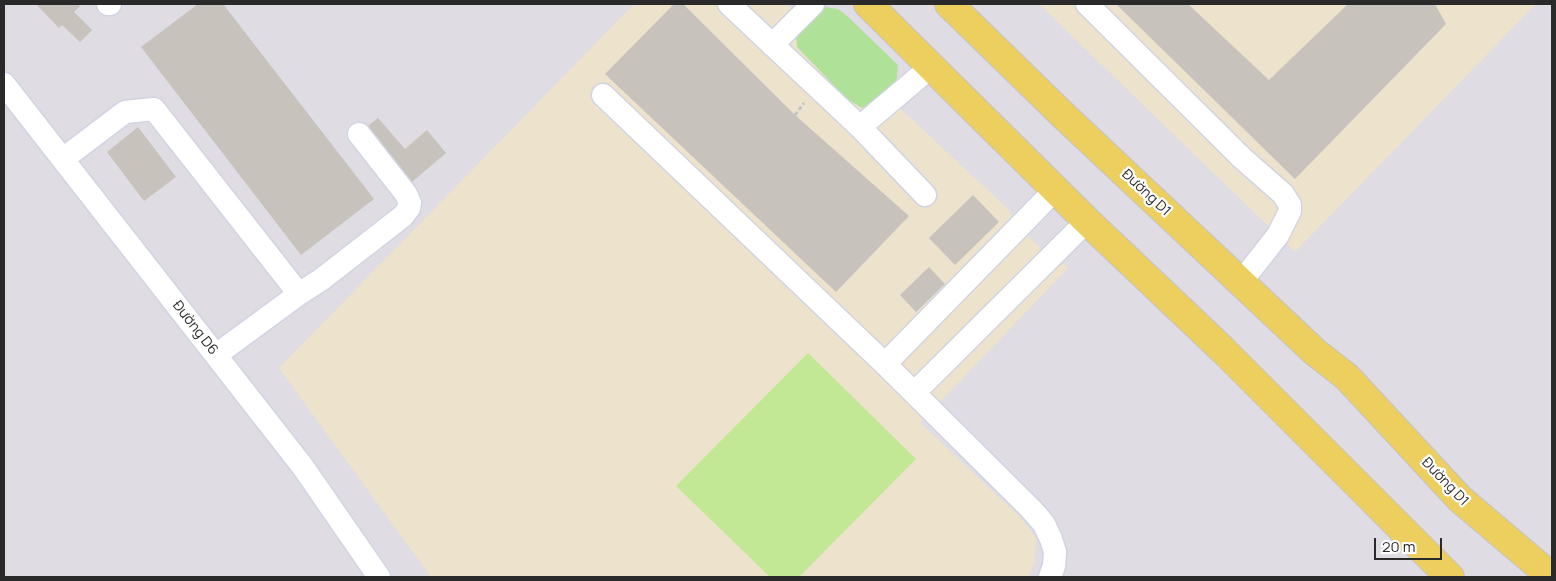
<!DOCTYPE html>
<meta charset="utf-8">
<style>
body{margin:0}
#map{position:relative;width:1556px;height:581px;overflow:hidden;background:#ece5dc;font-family:Manrope,sans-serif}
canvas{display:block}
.frame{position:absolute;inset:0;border:5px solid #2a2a2a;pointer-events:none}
.scale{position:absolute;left:1374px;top:538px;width:68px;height:22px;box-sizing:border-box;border:2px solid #2a2a2a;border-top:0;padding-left:6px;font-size:15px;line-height:18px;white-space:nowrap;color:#2a2a2a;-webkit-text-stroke:4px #fff;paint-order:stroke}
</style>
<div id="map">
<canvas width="1556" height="581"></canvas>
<div class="frame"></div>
<div class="scale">20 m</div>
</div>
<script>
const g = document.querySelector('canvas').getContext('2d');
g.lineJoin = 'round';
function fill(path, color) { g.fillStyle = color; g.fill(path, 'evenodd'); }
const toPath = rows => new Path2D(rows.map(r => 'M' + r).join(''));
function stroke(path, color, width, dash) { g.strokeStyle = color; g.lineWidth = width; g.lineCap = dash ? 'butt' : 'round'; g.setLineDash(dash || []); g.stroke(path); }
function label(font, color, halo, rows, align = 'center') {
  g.font = font + ' Manrope,sans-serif'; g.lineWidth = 4.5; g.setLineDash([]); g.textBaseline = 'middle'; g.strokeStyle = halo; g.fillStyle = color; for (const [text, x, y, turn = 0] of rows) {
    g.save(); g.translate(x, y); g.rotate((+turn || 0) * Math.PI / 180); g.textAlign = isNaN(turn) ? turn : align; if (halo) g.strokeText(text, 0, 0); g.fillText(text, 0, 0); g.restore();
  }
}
const industrial = toPath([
 [4,4,1552,4,1552,577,4,577]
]);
const education = toPath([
 [634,4,788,4,1006,207,1020,226,1049,258,1069,267,920,423,1018,515,1036,537,1034,564,1028,577,431,577,279,368],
 [1039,4,1536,4,1295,252]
]);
const green = toPath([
 [826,7,838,9,846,15,898,65,896,87,883,99,862,108,847,99,797,47,796,35,817,12]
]);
const pitch = toPath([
 [808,353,916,459,799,577,770,577,676,486]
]);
const building = toPath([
 [36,4,78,4,80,6,74,12,92,30,80,42,62,25,59,28],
 [198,4,223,4,374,199,301,255,141,47],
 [674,4,683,4,795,115,909,216,836,292,605,74],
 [1116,4,1188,4,1269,80,1348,4,1435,4,1446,24,1295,179],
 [378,118,405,149,427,130,446,153,406,187,360,132],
 [138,127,176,177,144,201,107,152],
 [973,195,999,222,955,265,929,238],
 [929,267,945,284,916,312,900,295]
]);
const path = toPath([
 [795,115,804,103]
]);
const minor = toPath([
 [108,4,110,4],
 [729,4,860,127,925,195],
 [1087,4,1242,158,1283,194,1290,205,1290,211,1278,235,1249,272],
 [772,45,813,4],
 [4,84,303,467,379,577],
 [603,95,885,364,1031,509,1044,524,1051,539,1055,552,1054,566,1050,577],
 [860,127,919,77],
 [63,159,125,112,154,109,299,294,216,355],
 [299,294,322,279,403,216,409,208,410,203,406,194,359,134],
 [885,364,1055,190],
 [914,393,1087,221]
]);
const major = toPath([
 [868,4,1087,221,1223,350,1450,577],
 [949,4,1064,116,1315,352,1347,377,1460,499,1552,577]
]);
const streetNames = [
 ["Đường D1",1146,193,43],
 ["Đường D6",195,328,52],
 ["Đường D1",1445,482,46]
];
fill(industrial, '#dfdce4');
fill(education, '#ede3cc');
fill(green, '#b0e199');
fill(pitch, '#c3e895');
fill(building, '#c7c2bb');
stroke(minor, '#d1d4e2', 25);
stroke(major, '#c3c3c3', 30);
stroke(path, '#c3c3c3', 3, [4, 2.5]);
stroke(minor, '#fff', 22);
stroke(major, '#edcf5f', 28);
label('14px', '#2a2a2a', '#fff', streetNames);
</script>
